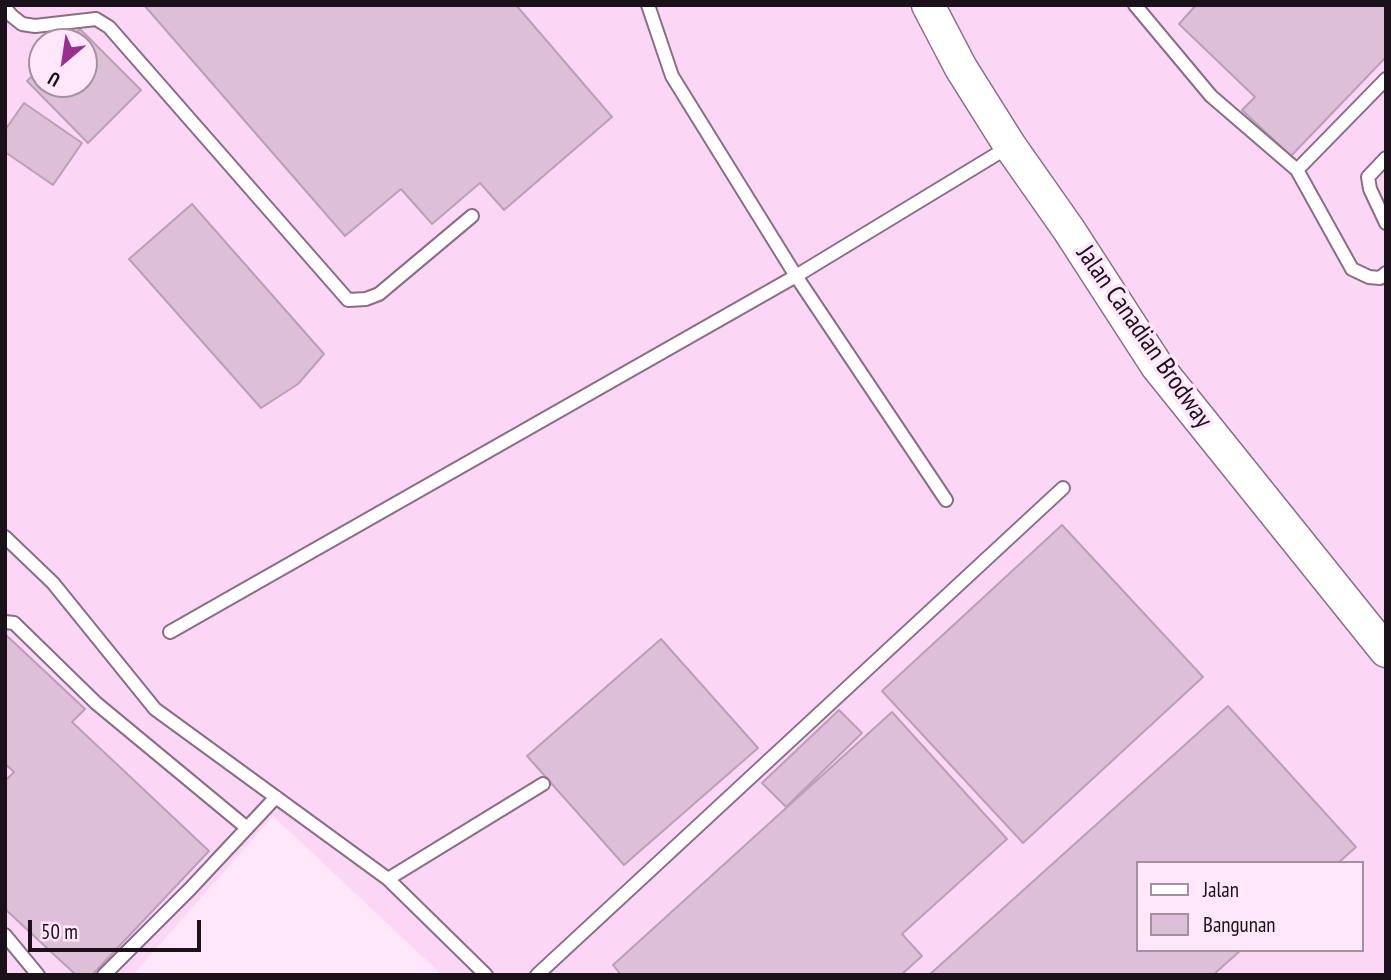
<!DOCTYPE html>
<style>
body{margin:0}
#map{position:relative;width:1391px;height:980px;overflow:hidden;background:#ffe6fa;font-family:"PT Sans Narrow",sans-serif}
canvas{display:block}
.frame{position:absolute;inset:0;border:7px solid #1b111a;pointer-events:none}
.legend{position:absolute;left:1136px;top:861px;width:228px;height:91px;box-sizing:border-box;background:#ffe6fa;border:2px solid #a491a0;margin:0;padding:9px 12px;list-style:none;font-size:21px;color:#1b111a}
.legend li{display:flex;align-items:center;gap:14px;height:35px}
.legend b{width:35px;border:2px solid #a491a0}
.north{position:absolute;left:28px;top:28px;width:70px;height:70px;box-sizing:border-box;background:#ffe6fa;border:2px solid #a491a0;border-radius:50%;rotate:209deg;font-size:19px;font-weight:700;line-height:28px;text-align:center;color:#1b111a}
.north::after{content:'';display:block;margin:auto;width:24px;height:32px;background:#992e8f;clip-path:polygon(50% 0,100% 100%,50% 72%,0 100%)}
.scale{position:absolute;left:28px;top:920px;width:173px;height:32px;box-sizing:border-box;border:4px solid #1b111a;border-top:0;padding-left:9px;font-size:21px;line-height:24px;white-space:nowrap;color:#1b111a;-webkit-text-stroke:5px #ffe6fa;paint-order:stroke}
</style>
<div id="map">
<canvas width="1391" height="980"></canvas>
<div class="frame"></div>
<ul class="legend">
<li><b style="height:9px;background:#fff"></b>Jalan</li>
<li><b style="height:19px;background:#ddbfd7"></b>Bangunan</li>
</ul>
<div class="north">U</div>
<div class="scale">50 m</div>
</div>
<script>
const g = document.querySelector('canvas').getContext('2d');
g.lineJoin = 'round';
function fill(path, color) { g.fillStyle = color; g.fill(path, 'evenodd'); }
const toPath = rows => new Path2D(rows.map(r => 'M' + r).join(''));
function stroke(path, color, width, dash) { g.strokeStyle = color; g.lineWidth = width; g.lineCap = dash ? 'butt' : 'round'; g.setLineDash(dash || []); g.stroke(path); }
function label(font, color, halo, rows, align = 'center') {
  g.font = font + ' "PT Sans Narrow",sans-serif'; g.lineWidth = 7; g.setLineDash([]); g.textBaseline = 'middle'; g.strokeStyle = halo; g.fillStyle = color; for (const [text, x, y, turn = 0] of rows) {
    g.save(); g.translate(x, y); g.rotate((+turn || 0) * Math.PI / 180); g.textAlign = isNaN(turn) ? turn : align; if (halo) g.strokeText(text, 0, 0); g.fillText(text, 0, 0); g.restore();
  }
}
const built = toPath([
 [5,5,1386,5,1386,975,442,975,273,816,133,975,5,975],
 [42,42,84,42,84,84,42,84],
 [1137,863,1361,863,1361,950,1137,950]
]);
const building = toPath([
 [144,5,516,5,612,117,504,210,480,183,432,224,401,189,345,236,144,5],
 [1196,5,1386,5,1386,57,1291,156,1242,110,1255,97,1179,24,1196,5],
 [80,29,141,90,88,143,27,81,42,66,42,84,84,84,84,42,67,42,80,29],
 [24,103,82,143,53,185,5,152,5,130,24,103],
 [192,204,324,354,298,384,261,408,129,259,192,204],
 [1062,525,1203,677,1023,843,882,691,1062,525],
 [6,635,85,709,72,722,209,851,92,975,76,975,5,909,5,781,14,772,5,764,6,635],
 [661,639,758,748,624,865,527,756,661,639],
 [1228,706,1356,847,1338,863,1137,863,1137,950,1241,950,1213,975,929,975,1228,706],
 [839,710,862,733,786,807,762,783,839,710],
 [892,712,1007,839,902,934,922,956,901,975,621,975,613,965,892,712]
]);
const service = toPath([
 [648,5,672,76,796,276,946,500],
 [1135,5,1211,96,1297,170],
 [5,8,12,16,22,24,35,26,96,19,109,27,348,300,366,299,379,294,472,216],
 [1386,79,1297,170,1352,269,1369,277,1380,278,1386,273],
 [1386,158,1368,177,1370,189,1386,223],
 [5,537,53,583,155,709,388,879,486,975],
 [5,622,14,623,96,703,247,828],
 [170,632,796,276,1010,146],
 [388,879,543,784],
 [5,935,38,975],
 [104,975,190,889,276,797],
 [537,975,1063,488]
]);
const tertiary = toPath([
 [928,5,961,68,1010,146,1069,230,1157,366,1386,651]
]);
const streetNames = [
 ["Jalan Canadian Brodway",1144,337,55]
];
fill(built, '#fbd6f5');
fill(building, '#ddbfd7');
stroke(building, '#bb9fb6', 2);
stroke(service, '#896e84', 16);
stroke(tertiary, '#896e84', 35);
stroke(service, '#fff', 12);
stroke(tertiary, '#fff', 32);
label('26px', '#1b111a', '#ffe6fa', streetNames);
</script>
